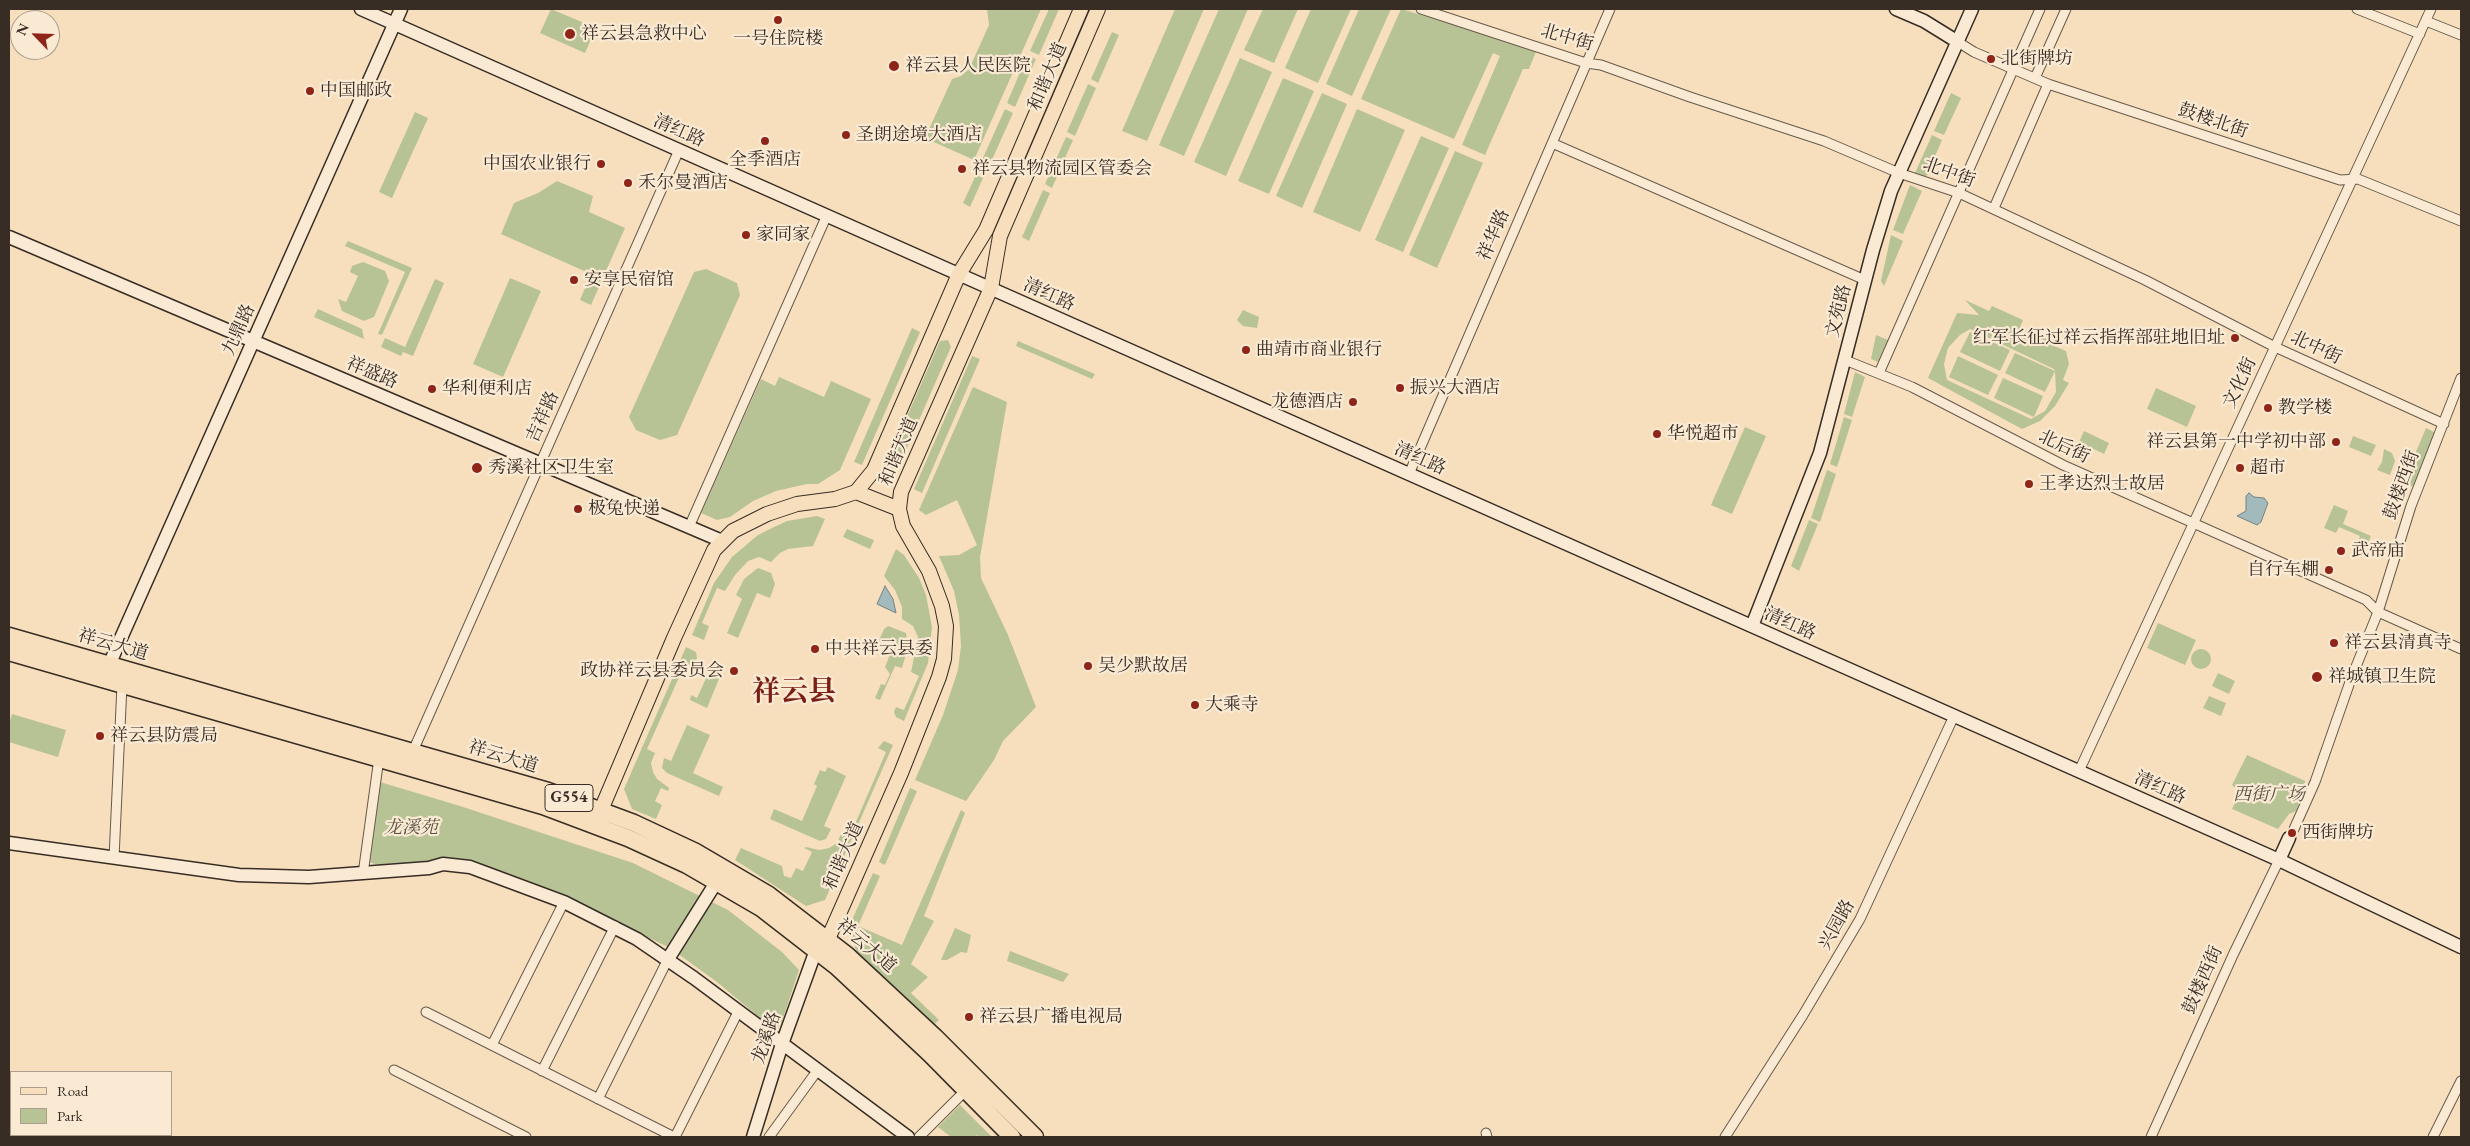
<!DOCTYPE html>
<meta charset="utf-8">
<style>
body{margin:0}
#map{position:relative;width:2470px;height:1146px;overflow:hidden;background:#f7dfbd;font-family:"EB Garamond",serif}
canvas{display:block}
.frame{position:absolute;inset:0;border:10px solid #372d25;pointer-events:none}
.legend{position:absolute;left:10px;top:1071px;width:162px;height:65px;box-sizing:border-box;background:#faead4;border:1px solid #ac9e8e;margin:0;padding:6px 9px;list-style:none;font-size:15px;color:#372d25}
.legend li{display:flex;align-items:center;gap:10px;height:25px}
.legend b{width:25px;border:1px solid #ac9e8e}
.north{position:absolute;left:10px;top:10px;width:50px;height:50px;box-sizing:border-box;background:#faead4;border:1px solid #ac9e8e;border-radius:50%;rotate:294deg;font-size:14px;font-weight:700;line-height:20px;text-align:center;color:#372d25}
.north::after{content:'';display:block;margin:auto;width:18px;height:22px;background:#8f2418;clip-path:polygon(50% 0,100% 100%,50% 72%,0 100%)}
</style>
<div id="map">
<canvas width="2470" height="1146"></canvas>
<div class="frame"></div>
<ul class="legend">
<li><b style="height:6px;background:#f7dfbd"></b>Road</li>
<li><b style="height:14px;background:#b7c395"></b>Park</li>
</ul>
<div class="north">N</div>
</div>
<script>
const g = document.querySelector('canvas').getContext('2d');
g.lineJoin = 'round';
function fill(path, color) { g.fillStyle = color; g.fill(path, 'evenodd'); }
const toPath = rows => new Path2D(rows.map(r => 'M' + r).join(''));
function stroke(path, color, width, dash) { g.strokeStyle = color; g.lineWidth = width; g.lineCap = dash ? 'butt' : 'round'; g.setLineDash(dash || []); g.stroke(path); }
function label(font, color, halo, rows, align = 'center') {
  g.font = font + ' "EB Garamond","Noto Serif SC",serif'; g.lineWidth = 4.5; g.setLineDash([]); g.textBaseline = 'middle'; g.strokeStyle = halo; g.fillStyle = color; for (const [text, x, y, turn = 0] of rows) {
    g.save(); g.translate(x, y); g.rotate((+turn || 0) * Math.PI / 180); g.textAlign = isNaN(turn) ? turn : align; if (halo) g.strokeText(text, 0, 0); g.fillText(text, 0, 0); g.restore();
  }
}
const green = toPath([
 [551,9,596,28,585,53,540,33],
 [987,9,1041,9,974,160,925,138,952,79,961,76,969,69,989,25],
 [1049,9,1059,9,1039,55,1030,51],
 [1175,9,1204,9,1147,141,1122,131],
 [1219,9,1248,9,1184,156,1159,145],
 [1263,9,1298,9,1274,63,1244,50],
 [1311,9,1351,9,1318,83,1285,68],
 [1359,9,1391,9,1352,96,1326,84],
 [1401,9,1537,49,1529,69,1523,69,1485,155,1462,145,1500,56,1493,53,1454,139,1361,99],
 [1112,32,1119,35,1098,83,1091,79],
 [1027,56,1036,59,1015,107,1007,103],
 [1240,58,1272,72,1226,176,1194,162],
 [1283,78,1314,91,1269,194,1238,181],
 [1088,84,1096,88,1075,136,1067,132],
 [1322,93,1347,104,1302,208,1276,196],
 [1951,93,1961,98,1944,135,1934,131],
 [1005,109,1013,113,986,173,978,169],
 [1357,109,1405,130,1360,232,1313,212],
 [415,112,428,118,392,198,379,192],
 [1932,135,1942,140,1926,177,1915,173],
 [1421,136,1449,148,1403,252,1375,240],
 [1066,137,1073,140,1052,188,1045,184],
 [1455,151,1483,163,1437,268,1409,255],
 [976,175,983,178,970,207,963,203],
 [557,181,593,196,589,212,625,228,591,305,580,300,591,274,501,234,514,203,538,193],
 [1910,185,1922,191,1903,234,1893,230],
 [1043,190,1050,193,1029,241,1022,237],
 [1891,235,1903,241,1884,286,1881,281],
 [348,241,412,268,382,335,378,334,405,272,345,246],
 [363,262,385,271,389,281,374,317,364,321,342,311,338,299,346,302,358,276,350,272,352,266],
 [706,269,737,283,740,295,677,435,660,440,636,430,629,417,694,272],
 [510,278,541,291,503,377,473,364],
 [435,279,444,283,413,356,403,352,401,356,381,347,385,338,405,347],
 [1965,300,1989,311,1992,306,2023,320,2020,327,2049,340,2050,344,2066,351,2069,364,2063,380,2069,383,2055,406,2040,421,2022,429,1928,378,1957,313,1979,315],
 [1970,329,2054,369,2055,371,2015,353,2005,373,2045,392,2055,371,2056,392,2045,411,2031,419,1947,380,1944,364,1948,348,1960,335],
 [318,309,362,329,364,339,314,317],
 [1243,310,1259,317,1257,328,1243,326,1237,320],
 [912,328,920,332,862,465,854,462],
 [1970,332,2010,350,2000,371,1960,352],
 [1876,335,1888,340,1878,362,1871,359],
 [948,340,951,347,895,475,888,477,884,469,940,341],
 [1018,341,1095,374,1092,379,1016,346],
 [972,356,980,359,922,493,914,489],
 [1958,356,1998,375,1988,395,1949,377],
 [1855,372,1865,377,1852,417,1844,414],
 [779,377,824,397,831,381,871,399,840,470,818,484,807,484,776,491,753,501,730,517,717,520,701,513,761,379,775,386],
 [2003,378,2043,396,2034,417,1994,398],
 [973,387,1007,402,980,557,981,578,1008,635,1036,707,1003,741,994,760,966,801,915,780,943,715,958,670,961,646,959,615,954,591,939,556,959,555,977,545,957,500,926,515,919,510],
 [2156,388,2196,406,2187,427,2147,409],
 [1844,417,1852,420,1837,467,1830,464],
 [1745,427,1766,436,1732,514,1711,505],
 [2426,428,2436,433,2414,487,2403,483],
 [2084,431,2109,443,2104,454,2079,442],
 [2353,436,2376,445,2371,456,2349,447],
 [2384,449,2392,453,2395,461,2390,475,2377,470,2382,462],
 [1827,470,1836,474,1820,522,1811,518],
 [2334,505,2348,511,2343,524,2371,536,2366,548,2357,544,2360,536,2339,527,2336,533,2324,528],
 [817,516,825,519,813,546,788,549,780,553,771,562,759,557,748,561,735,575,725,591,717,588,702,623,709,626,704,640,692,635,714,583,732,557,758,535,770,529,787,521],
 [1809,520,1818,524,1799,571,1791,566],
 [847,529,874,540,870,549,843,537],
 [896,549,904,555,919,578,926,595,932,627,928,663,904,721,896,717,894,712,896,707,904,710,919,676,911,672,918,637,913,626,902,619,902,607,895,590,884,576],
 [758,568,771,573,775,584,770,598,757,593,738,638,727,633,742,599,736,595,744,579],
 [2158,623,2196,640,2185,665,2147,648],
 [888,626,906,633,908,647,902,668,895,666,880,700,875,698,881,684,885,685,890,674,885,667,891,652,877,645,884,629],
 [686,647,696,652,697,658,693,667,685,664,647,749,655,753,651,763,653,772,657,779,669,788,668,791,661,788,655,801,662,805,656,819,632,809,624,789],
 '2191 659a10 10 0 1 1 20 0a10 10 0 1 1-20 0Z',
 [2218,673,2235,681,2229,694,2212,686],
 [708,674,719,679,707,708,690,700,691,695,697,698],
 [2209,696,2226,703,2221,716,2203,708],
 [12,714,66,730,58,757,9,742,9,724],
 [687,725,710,735,693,773,723,787,719,796,667,773,662,768,664,758,671,761],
 [884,741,893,745,825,900,806,906,735,860,741,848,782,866,784,876,791,878,796,868,803,871,812,852,804,848,806,847,819,850,829,848,837,843,841,834,849,838,886,752,878,748],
 [2247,755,2305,781,2305,790,2296,811,2289,814,2278,829,2232,809,2240,792,2232,785],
 [828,767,846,776,824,826,831,829,826,839,820,841,770,819,774,809,802,821,817,786,814,784,820,770,825,772],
 [380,782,460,806,633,863,728,910,782,952,799,970,781,1024,777,1028,772,1028,717,982,670,948,552,891,457,859,384,867,369,862],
 [910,788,917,791,885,865,879,862],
 [961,810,965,813,924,916,934,921,911,964,928,977,911,993,939,1020,928,1030,859,958,848,929,873,873,880,876,858,926,902,945],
 [955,928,971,935,967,953,961,952,947,960,941,960],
 [1010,951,1069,974,1063,982,1007,961],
 [960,1105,992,1137,979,1137,977,1135,975,1137,951,1137,938,1127]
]);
const water = toPath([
 [2249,493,2254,497,2264,498,2268,503,2261,522,2257,525,2237,516,2246,511,2246,496,2249,493],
 [885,586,893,599,896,613,877,604,885,586]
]);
const street = toPath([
 [1421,9,1586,63,1601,65,1690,97,1824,141,1899,173,1959,193,2145,280,2275,347,2444,424],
 [2357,9,2420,34],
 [2426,21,2461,35],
 [1958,42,1974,52,2048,84,2340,180,2358,179,2461,221],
 [2035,78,2066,9],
 [1552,143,1865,280],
 [1994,208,2048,84],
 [1845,360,1912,387,2063,465,2366,600,2378,612,2461,649],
 [1879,373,2040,9],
 [1409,474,1610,9],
 [689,527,827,215],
 [413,751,679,150],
 [2079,771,2431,9],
 [2294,829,2315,782,2351,679,2378,612,2411,506,2461,378],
 [114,858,122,685],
 [363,874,379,758],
 [426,1012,674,1137],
 [492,1045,564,902],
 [394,1070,526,1137],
 [542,1071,615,926],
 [598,1099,668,959],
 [1486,1133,1487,1137],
 [675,1137,738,1012],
 [769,1137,817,1071],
 [919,1137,966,1090],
 [1725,1137,1803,1015,1860,919,1954,716],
 [2151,1137,2233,955,2279,860],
 [2433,1137,2461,1081]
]);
const secondary = toPath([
 [361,9,2279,860,2461,947],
 [1896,9,1924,21,1958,42],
 [9,237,722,541],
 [1752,626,1820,453,1873,250,1891,191,1972,9],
 [109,665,401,9],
 [9,843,239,875,309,877,429,868,443,864,470,867,564,902,637,939,694,978,908,1137],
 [2279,860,2289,838],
 [668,959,717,881],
 [753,1137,782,1044,816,950]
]);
const primary = toPath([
 [856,492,899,509],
 [601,810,674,638,714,550,733,531,767,514,797,504,835,499,856,492,874,470,959,274,986,230,1081,9],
 [828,939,901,773,939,677,944,659,946,626,942,606,929,571,903,526,899,509,901,492,991,288,1000,236,1098,9]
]);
const highway = toPath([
 [9,636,548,791,634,823,694,851,769,895,847,955,935,1037,1035,1137],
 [9,652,543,806,628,838,687,865,761,908,837,967,930,1054,1012,1137]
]);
const markers = [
 [778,20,5,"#8f2418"],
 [570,34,6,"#8f2418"],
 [1991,59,5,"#8f2418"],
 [894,66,6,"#8f2418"],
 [310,91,5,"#8f2418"],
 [846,135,5,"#8f2418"],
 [765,141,5,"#8f2418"],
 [601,164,5,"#8f2418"],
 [962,169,5,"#8f2418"],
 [628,183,5,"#8f2418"],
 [746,235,5,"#8f2418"],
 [574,280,5,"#8f2418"],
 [2235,338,5,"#8f2418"],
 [1246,350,5,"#8f2418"],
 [1400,388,5,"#8f2418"],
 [432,389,5,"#8f2418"],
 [1353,402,5,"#8f2418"],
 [2268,408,5,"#8f2418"],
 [1657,434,5,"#8f2418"],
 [2336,442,5,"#8f2418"],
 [477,468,6,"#8f2418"],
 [2240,468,5,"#8f2418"],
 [2029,484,5,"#8f2418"],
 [578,509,5,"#8f2418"],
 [2341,551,5,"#8f2418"],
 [2329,570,5,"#8f2418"],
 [2334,643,5,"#8f2418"],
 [815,649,5,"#8f2418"],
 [1088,666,5,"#8f2418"],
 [734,671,5,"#8f2418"],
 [2317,677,6,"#8f2418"],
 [1195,705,5,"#8f2418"],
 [100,736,5,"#8f2418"],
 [2292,833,5,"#8f2418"],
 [969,1017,5,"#8f2418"]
];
const shields = [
 [569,798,48]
];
const shieldNames = [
 ["G554",569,798]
];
const poiNames = [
 ["祥云县急救中心",581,34],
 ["一号住院楼",778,39,"center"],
 ["北街牌坊",2001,59],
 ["祥云县人民医院",905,66],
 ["中国邮政",320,91],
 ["圣朗途境大酒店",856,135],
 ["全季酒店",765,160,"center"],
 ["中国农业银行",591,164,"right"],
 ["祥云县物流园区管委会",972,169],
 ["禾尔曼酒店",638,183],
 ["家同家",756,235],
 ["安享民宿馆",584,280],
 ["红军长征过祥云指挥部驻地旧址",2225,338,"right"],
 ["曲靖市商业银行",1256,350],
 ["振兴大酒店",1410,388],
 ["华利便利店",442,389],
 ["龙德酒店",1343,402,"right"],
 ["教学楼",2278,408],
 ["华悦超市",1667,434],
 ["祥云县第一中学初中部",2326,442,"right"],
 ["秀溪社区卫生室",488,468],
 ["超市",2250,468],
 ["王孝达烈士故居",2039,484],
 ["极兔快递",588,509],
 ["武帝庙",2351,551],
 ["自行车棚",2319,570,"right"],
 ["祥云县清真寺",2344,643],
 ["中共祥云县委",825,649],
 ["吴少默故居",1098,666],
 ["政协祥云县委员会",724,671,"right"],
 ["祥城镇卫生院",2328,677],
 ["大乘寺",1205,705],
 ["祥云县防震局",110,736],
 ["西街牌坊",2302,833],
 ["祥云县广播电视局",979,1017]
];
const streetNames = [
 ["北中街",1567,38,16],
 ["和谐大道",1048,77,-67],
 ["鼓楼北街",2213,121,19],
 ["清红路",679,131,24],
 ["北中街",1949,173,20],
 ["祥华路",1494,235,-67],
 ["清红路",1049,295,24],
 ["文苑路",1839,311,-76],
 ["九鼎路",239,330,-66],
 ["北中街",2316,348,25],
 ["祥盛路",372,373,23],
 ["文化街",2240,383,-65],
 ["吉祥路",543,417,-66],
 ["北后街",2064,447,25],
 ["和谐大道",899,452,-67],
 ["清红路",1420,459,24],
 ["鼓楼西街",2402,485,-70],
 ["清红路",1790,624,24],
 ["祥云大道",113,645,16],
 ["祥云大道",503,757,17],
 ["清红路",2160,788,24],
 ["和谐大道",844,856,-66],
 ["兴园路",1837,925,-61],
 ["祥云大道",866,946,41],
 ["鼓楼西街",2203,980,-66],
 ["龙溪路",767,1038,-71]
];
const parkNames = [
 ["西街广场",2269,795],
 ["龙溪苑",411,828]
];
const townNames = [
 ["祥云县",794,692]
];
fill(green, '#b7c395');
fill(water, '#a2babc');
stroke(water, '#778280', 1);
stroke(street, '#675a4b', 11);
stroke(secondary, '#372d25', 15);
stroke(primary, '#372d25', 16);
stroke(highway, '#372d25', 19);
stroke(street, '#faead4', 9);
stroke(secondary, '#faead4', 12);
stroke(primary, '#f7dfbd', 14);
stroke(highway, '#f7dfbd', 16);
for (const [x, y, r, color] of markers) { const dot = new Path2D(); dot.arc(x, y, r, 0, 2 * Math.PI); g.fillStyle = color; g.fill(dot); stroke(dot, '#faead4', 2); }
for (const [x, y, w] of shields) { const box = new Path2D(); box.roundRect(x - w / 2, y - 13.5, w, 27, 4); g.fillStyle = '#faead4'; g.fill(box); stroke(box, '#372d25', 1); }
label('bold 16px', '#372d25', null, shieldNames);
label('18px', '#372d25', '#faead4', poiNames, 'left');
label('18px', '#372d25', '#faead4', streetNames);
label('italic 18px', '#575241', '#faead4', parkNames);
label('bold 28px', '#7a1f14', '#faead4', townNames);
</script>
